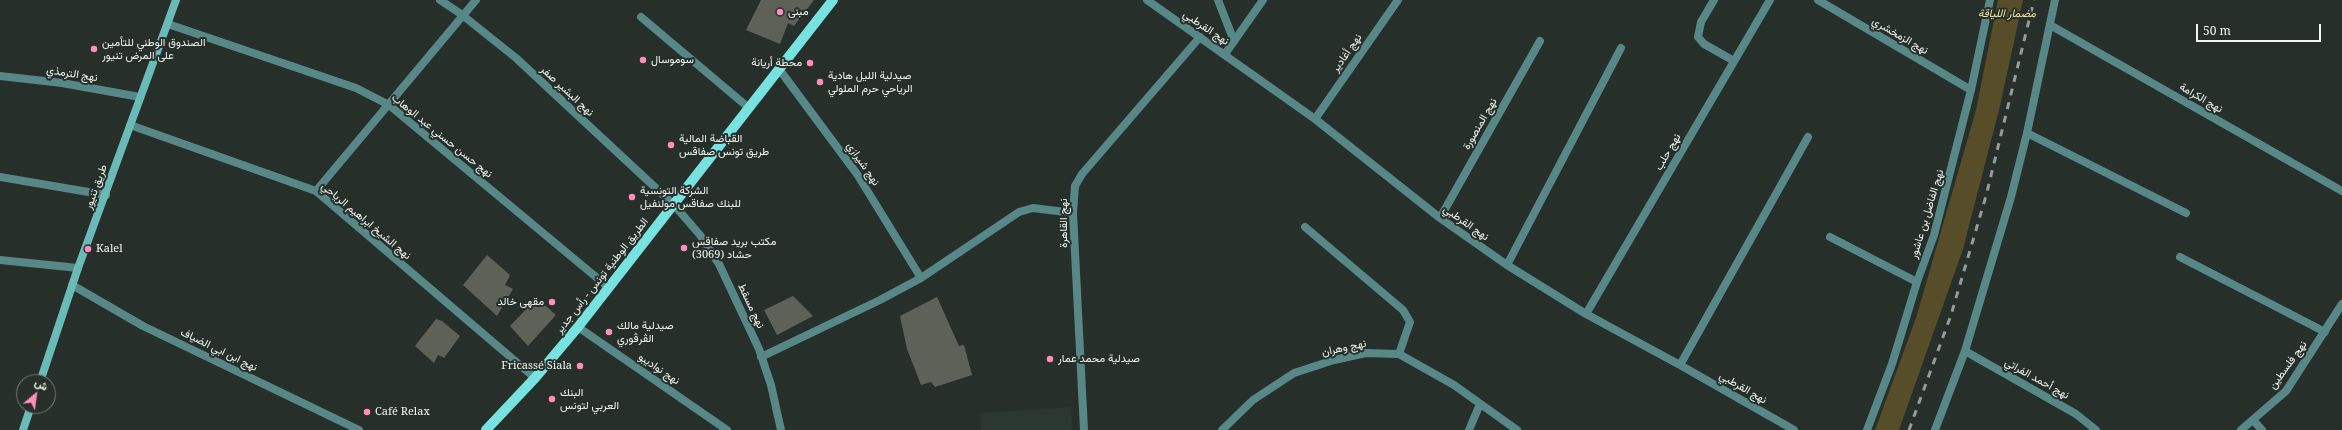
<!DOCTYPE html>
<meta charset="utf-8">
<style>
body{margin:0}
#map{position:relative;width:2342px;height:430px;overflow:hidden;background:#272f2b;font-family:"Noto Serif",Vazirmatn,serif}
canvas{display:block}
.north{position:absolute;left:16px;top:374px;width:40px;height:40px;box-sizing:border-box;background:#272f2b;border:1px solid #777e7a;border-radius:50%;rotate:29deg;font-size:11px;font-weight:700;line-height:16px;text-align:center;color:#eff5f1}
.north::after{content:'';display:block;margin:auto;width:14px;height:18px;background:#ff8eba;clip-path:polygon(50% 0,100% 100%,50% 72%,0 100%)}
.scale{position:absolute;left:2196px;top:24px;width:125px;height:18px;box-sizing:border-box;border:2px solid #eff5f1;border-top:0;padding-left:5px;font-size:12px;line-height:14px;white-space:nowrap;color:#eff5f1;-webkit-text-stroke:3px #272f2b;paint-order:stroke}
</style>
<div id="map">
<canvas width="2342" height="430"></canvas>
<div class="north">ش</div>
<div class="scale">50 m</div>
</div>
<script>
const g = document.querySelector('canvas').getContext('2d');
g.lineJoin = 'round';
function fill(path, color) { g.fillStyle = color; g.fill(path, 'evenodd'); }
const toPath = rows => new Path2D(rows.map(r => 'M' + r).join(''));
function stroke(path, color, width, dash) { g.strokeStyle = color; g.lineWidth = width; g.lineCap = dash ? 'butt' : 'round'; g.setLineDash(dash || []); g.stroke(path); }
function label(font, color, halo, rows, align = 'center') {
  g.font = font + ' "Noto Serif",Vazirmatn,serif'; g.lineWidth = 4; g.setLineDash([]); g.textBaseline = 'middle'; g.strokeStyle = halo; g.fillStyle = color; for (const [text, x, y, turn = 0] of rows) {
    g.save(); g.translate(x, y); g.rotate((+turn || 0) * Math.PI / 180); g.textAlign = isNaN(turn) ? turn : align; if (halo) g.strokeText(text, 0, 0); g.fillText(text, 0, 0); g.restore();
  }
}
const built = toPath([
 [1071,407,1072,430,981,430,980,413]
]);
const green = toPath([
 [1998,0,2023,0,2000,106,1963,249,1899,430,1875,430,1916,318,1976,110]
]);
const building = toPath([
 [761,0,814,0,794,26,788,23,780,44,746,30],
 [487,255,510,275,505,285,513,289,497,316,463,285],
 [793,296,813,316,777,335,764,310],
 [937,297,959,346,964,345,972,375,935,387,931,382,921,385,907,349,900,316],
 [537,298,556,315,528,346,510,326],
 [436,319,442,321,460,336,444,358,438,355,434,363,415,346]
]);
const lane = toPath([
 [316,191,476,0]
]);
const street = toPath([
 [440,0,461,14,516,58,674,205,700,235,719,264,759,349,771,385,781,430],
 [1147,0,1315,119,1440,218,1507,265,1586,314,1680,365,1794,430],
 [1218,0,1234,41],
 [1714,0,1701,22,1698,37,1704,44,1734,61],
 [1818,0,1971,90],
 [641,17,749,108],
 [168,24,356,88,389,105,608,287],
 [2050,25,2342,191],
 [1225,54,1263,0],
 [779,69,857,174,921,278],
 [0,76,62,83,140,97],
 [1315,119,1398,0],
 [130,125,316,191,535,378],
 [2027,133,2186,213],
 [0,177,106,195],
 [1440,218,1540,41],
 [1305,227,1403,310,1410,322,1399,354],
 [1830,237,1917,282],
 [2180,257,2325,332],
 [0,260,78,268],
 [1507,265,1621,48],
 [72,285,143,326,359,430],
 [1586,314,1770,0],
 [578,327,727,430],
 [1965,351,2076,414,2096,430],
 [761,357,880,300,921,278,1019,212,1033,208,1073,213],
 [1680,365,1808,137],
 [2253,420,2262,430],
 [1084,430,1073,213,1075,186,1082,174,1200,37],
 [1222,430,1253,400,1294,373,1334,360,1366,353,1399,354,1454,385,1517,430],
 [1469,430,1480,404],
 [1867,430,1892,364,1917,282,1934,235,1971,90,1990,0],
 [1935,430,1965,351,2011,197,2027,133,2055,0],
 [2241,430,2286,391,2342,304]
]);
const secondary = toPath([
 [40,382,78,268,176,0],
 [23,430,31,406]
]);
const primary = toPath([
 [486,430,535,378,578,327,833,0]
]);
const rail = toPath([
 [1909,430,1951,315,1986,196,2034,0]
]);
const markers = [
 [780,12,4,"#ff8eba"],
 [94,49,4,"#ff8eba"],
 [643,60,4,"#ff8eba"],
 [810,63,4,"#ff8eba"],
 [820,82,4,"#ff8eba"],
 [671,145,4,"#ff8eba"],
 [632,197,4,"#ff8eba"],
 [684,248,4,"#ff8eba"],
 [88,249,4,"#ff8eba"],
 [552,302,4,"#ff8eba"],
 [609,332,4,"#ff8eba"],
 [1050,359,4,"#ff8eba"],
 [580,366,4,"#ff8eba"],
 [552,399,4,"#ff8eba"],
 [367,412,4,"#ff8eba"]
];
const poiNames = [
 ["مبنى",788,12],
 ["الصندوق الوطني للتأمين",102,43],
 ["على المرض تنيور",102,56],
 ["سوموسال",651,60],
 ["محطة أريانة",802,63,"right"],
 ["صيدلية الليل هادية",828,76],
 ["الرياحي حرم الملولي",828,89],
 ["القباضة المالية",679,139],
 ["طريق تونس صفاقس",679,152],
 ["الشركة التونسية",640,191],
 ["للبنك صفاقس مولنفيل",640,204],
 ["مكتب بريد صفاقس",692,242],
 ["حشاد (3069)",692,255],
 ["Kalel",96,249],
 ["مقهى خالد",544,302,"right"],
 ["صيدلية مالك",617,326],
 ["الڤرڤوري",617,339],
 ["صيدلية محمد عمار",1058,359],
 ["Fricassé Siala",572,366,"right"],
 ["البنك",560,393],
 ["العربي لتونس",560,406],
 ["Café Relax",375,412]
];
const parkNames = [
 ["مضمار اللياقة",2007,14]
];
const streetNames = [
 ["نهج القرطبي",1206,28,34],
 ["نهج الزمخشري",1900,36,30],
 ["نهج أغادير",1347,53,-55],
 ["نهج الترمذي",72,74,9],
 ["نهج البشير صفر",567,91,43],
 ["نهج الكرامة",2201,98,30],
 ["نهج المنصورة",1480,124,-60],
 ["نهج حسن حسني عبد الوهاب",442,136,39],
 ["نهج حلب",1668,152,-60],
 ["نهج شيرازي",863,164,56],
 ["طريق تنيور",96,187,-70],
 ["نهج الفاضل بن عاشور",1927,214,-73],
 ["نهج الشيخ ابراهيم الرياحي",366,221,40],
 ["نهج القاهرة",1064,223,-90],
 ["نهج القرطبي",1466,223,35],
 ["الطريق الوطنية تونس - رأس جدير",602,276,-52],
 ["نهج مسقط",751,306,65],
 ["نهج وهران",1344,348,-12],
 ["نهج ابن ابي الضياف",219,350,26],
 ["نهج فلسطين",2288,365,-54],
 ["نهج نواديبو",659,369,34],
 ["نهج أحمد الفراتي",2037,379,29],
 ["نهج القرطبي",1743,388,30]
];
fill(built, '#2a3830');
fill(green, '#574d29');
fill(building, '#5d6158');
stroke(lane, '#578786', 8);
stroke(street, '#578786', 8);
stroke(secondary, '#6abab8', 8);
stroke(primary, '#77e2df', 10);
stroke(rail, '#959b97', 3, [7, 7]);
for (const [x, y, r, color] of markers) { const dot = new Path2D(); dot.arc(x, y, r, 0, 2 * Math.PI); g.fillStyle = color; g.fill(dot); stroke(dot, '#272f2b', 1.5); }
label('11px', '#eff5f1', '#272f2b', poiNames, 'left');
label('italic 11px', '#f4e29f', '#272f2b', parkNames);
label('11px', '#eff5f1', '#272f2b', streetNames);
</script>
